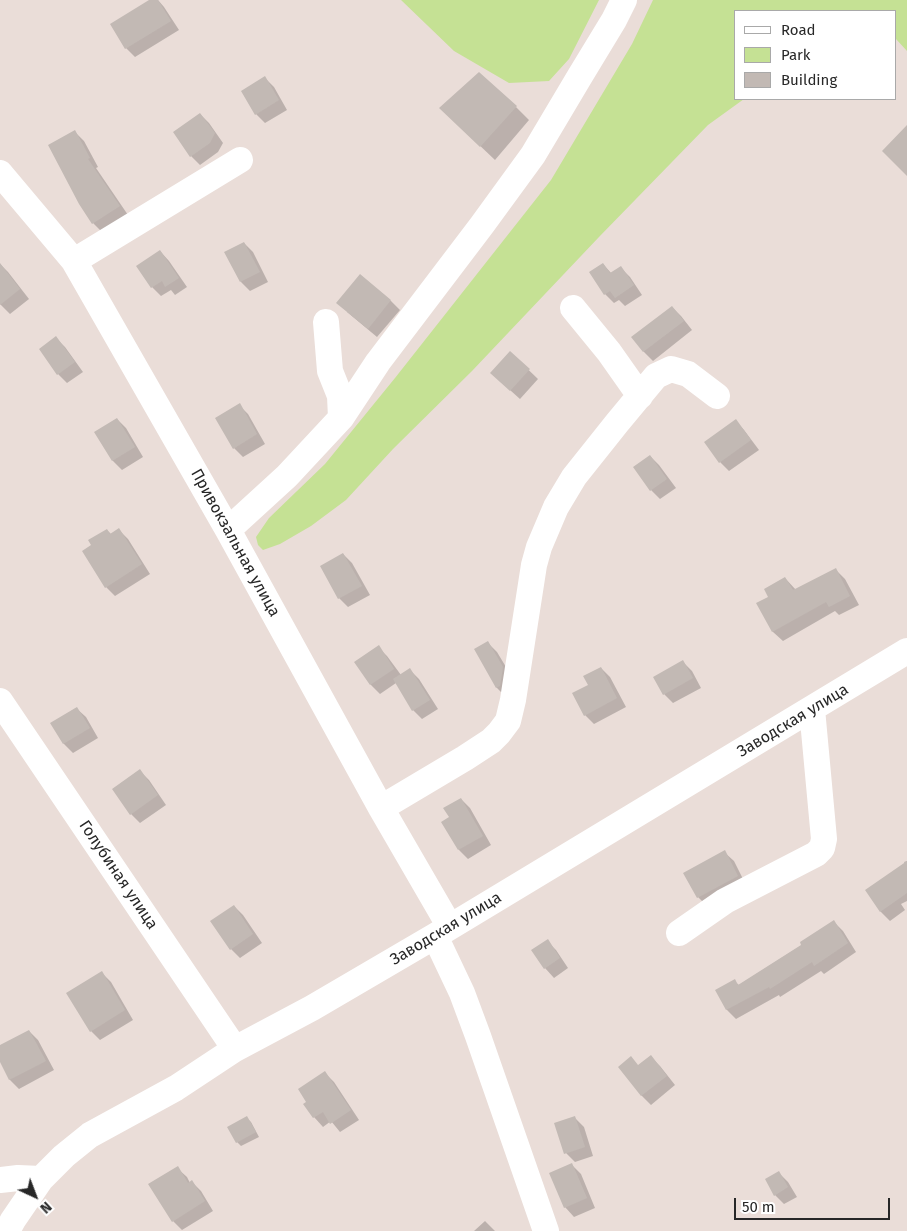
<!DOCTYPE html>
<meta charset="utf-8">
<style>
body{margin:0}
#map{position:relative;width:907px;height:1231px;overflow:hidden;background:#eaddd8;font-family:"Fira Sans",sans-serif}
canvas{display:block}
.legend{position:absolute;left:734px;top:10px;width:162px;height:90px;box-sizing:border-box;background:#fff;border:1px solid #a9a9a9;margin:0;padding:6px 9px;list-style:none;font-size:15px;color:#272727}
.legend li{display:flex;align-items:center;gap:10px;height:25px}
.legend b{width:25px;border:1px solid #a9a9a9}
.north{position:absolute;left:10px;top:1171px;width:50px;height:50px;-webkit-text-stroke:4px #fff;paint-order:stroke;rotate:137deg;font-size:14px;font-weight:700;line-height:20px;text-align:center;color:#272727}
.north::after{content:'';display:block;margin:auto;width:18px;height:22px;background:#272727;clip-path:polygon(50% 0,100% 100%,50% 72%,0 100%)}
.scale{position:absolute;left:734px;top:1198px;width:156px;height:22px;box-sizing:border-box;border:2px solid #272727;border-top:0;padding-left:6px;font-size:15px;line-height:18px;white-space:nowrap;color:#272727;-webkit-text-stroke:4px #fff;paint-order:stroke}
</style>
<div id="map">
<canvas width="907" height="1231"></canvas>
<ul class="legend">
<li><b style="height:6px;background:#fff"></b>Road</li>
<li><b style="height:14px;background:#c5e194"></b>Park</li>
<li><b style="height:14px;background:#c2b9b4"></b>Building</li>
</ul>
<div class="north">N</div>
<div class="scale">50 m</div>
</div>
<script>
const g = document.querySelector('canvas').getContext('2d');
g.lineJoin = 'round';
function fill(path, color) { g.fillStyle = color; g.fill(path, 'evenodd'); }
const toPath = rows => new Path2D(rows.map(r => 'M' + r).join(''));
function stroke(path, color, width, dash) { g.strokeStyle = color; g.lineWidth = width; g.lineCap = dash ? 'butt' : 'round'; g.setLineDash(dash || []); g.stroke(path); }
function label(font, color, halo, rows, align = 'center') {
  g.font = font + ' "Fira Sans",sans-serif'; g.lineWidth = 4; g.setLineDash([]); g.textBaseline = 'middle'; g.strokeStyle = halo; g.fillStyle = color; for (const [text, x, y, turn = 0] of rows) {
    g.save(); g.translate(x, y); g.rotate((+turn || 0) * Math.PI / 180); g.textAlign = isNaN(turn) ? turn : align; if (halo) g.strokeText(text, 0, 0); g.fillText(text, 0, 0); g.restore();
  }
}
const green = toPath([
 [401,0,599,0,569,59,549,81,509,83,454,51],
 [653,0,907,0,907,51,896,39,896,11,736,11,736,99,744,99,708,125,599,237,472,371,393,449,346,500,311,526,280,544,263,550,258,545,256,537,269,518,325,464,395,378,551,180,632,44]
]);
const shadow = toPath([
 [151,0,158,0,164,7,179,30,135,57,126,48],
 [265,78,274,87,287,110,265,123,256,114],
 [516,107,529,120,495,160,455,122],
 [200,114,209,123,223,143,218,152,200,165,191,156],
 [75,132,84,141,98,167,96,168,128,215,102,232,93,223],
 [244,243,253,252,268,282,250,291,241,282],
 [160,251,169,261,187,287,175,295,171,290,161,296,152,287,138,267],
 [0,264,8,272,29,299,10,314,0,304],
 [603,264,612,274,621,268,630,277,642,295,625,306,619,300,614,303,605,294],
 [360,276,391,301,400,310,377,337,347,312],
 [672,307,681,316,692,330,653,361,644,352,633,337],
 [56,338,65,347,83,372,67,383,58,374],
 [510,352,538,379,520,399,501,382],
 [239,405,248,414,265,444,243,457,234,448],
 [117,419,126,428,143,457,122,470,113,461,96,432],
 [735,420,744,430,759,450,729,471,720,462],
 [650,456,659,465,676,488,660,499,651,490],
 [107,530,111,534,119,530,128,539,150,574,115,596,106,587,93,546],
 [343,554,352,563,370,595,348,607,339,598],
 [836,570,845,579,859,605,839,615,835,611,783,641,773,632,758,604,770,597,785,578,796,590],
 [488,643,497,652,512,677,506,697,497,688,476,650],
 [378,647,387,656,401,675,410,670,419,679,438,709,422,719,413,710,396,683,380,694,371,685,356,662],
 [683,662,692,671,701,688,673,703,664,694],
 [601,668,610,677,626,707,594,724,585,715,590,686],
 [76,708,86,717,98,738,73,753,64,744,52,723],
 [140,771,149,780,166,805,140,823,131,814],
 [461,799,470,808,491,845,468,859,459,850],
 [724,852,734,861,746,885,707,906,698,897],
 [907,861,907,901,901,904,905,910,890,921,881,912,867,890,905,864,904,862],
 [234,906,243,915,262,943,240,958,231,949],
 [834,922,843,931,856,952,824,974,821,971,780,997,779,995,736,1019,727,1010,717,990,734,981,739,985,802,945],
 [547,941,556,950,568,968,554,978,545,968,533,950],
 [102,973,111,982,133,1020,100,1040,91,1031],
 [29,1031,38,1040,54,1070,19,1089,10,1080,0,1060,0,1047],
 [651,1057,660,1066,675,1085,651,1105,642,1096,619,1067,639,1066],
 [325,1073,334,1082,359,1120,340,1132,331,1121,323,1127,314,1117],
 [246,1117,251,1122,259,1137,241,1146,237,1142],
 [575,1118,584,1127,593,1156,575,1162,566,1153],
 [572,1165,581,1174,595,1208,574,1217,565,1207],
 [177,1168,187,1177,190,1183,192,1182,201,1191,213,1211,182,1230,173,1221],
 [779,1173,788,1182,797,1197,784,1204,775,1195],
 [485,1221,495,1231,474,1231]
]);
const building = toPath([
 [149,0,158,0,171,21,125,49,110,24],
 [479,72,517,106,480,147,439,108],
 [265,76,279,100,255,115,241,91],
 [200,113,215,133,210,143,190,157,173,132],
 [907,125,907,176,882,151],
 [75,130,90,158,88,159,120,206,92,224,79,204,48,145],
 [244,242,260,272,240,282,224,252],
 [160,250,179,278,165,287,162,281,151,288,136,266],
 [0,263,20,289,0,305],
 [603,263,610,273,621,266,634,285,615,298,610,291,604,295,589,272],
 [360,274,391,300,368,329,336,303],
 [672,306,684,321,643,352,631,337],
 [56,336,75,362,57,375,39,349],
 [510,351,530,369,510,391,490,373],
 [240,403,257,434,233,449,215,418],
 [117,418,135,447,112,461,94,432],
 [736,419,751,440,719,463,704,442],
 [650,455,667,479,650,491,633,467],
 [119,528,142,564,105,588,82,551,91,545,88,540,107,529,110,534],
 [343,553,362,586,338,599,320,566],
 [836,568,850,596,829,607,826,602,772,632,756,603,768,597,764,589,785,577,793,590],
 [488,641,503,667,500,686,496,688,474,649],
 [379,645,394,669,370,685,354,662],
 [683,660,693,678,663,695,653,677],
 [601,667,617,698,584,716,572,693,588,685,583,676],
 [410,668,430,700,412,711,393,679],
 [77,707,90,728,63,744,50,723],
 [140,769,158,795,130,815,112,789],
 [461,798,483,836,458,850,441,822,449,817,443,808],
 [725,850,738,876,697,898,683,873],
 [907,861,907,893,880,912,865,890],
 [234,905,253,934,230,950,210,921],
 [834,920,848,943,814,966,812,962,770,989,769,987,726,1010,715,990,735,979,738,985,801,945,800,942],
 [548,939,560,958,544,969,531,950],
 [102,971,125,1010,90,1032,66,993],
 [29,1030,46,1061,9,1080,0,1062,0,1045],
 [651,1055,667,1076,641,1096,618,1067,631,1056,638,1065],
 [325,1071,351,1110,330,1124,323,1112,313,1118,303,1104,306,1102,298,1089],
 [247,1116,256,1132,236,1143,227,1127],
 [575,1116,585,1147,564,1154,554,1123],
 [572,1163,587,1198,564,1208,549,1173],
 [178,1166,188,1183,192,1180,205,1201,172,1222,148,1184],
 [779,1171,788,1187,774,1196,765,1179]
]);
const minor = toPath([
 [0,173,74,261,228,530,381,808,450,927],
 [74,261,240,160],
 [573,308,609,352,640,396],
 [326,322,330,371,340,396,341,418],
 [228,530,287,476,341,418,378,362,482,225,533,155,580,76,614,20,624,0],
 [0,701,235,1049],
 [381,808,465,758,491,741,499,733,508,721,513,700,534,565,539,547,556,507,574,477,617,423,656,376,671,369,688,374,717,396],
 [679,933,725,901,816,854,822,848,824,839,812,709],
 [435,936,462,993,478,1036,546,1231],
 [0,1180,18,1178,41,1179],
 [7,1231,13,1220,41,1179,64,1156,90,1135,176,1088,235,1049,312,1008,435,936,907,651]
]);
const streetNames = [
 ["Привокзальная улица",235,543,61],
 ["Заводская улица",793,721,-31],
 ["Голубиная улица",118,875,56],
 ["Заводская улица",446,929,-31]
];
fill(green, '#c5e194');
fill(shadow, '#0003');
fill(building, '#c2b9b4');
stroke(minor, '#fff', 26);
label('16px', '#272727', '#fff', streetNames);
</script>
